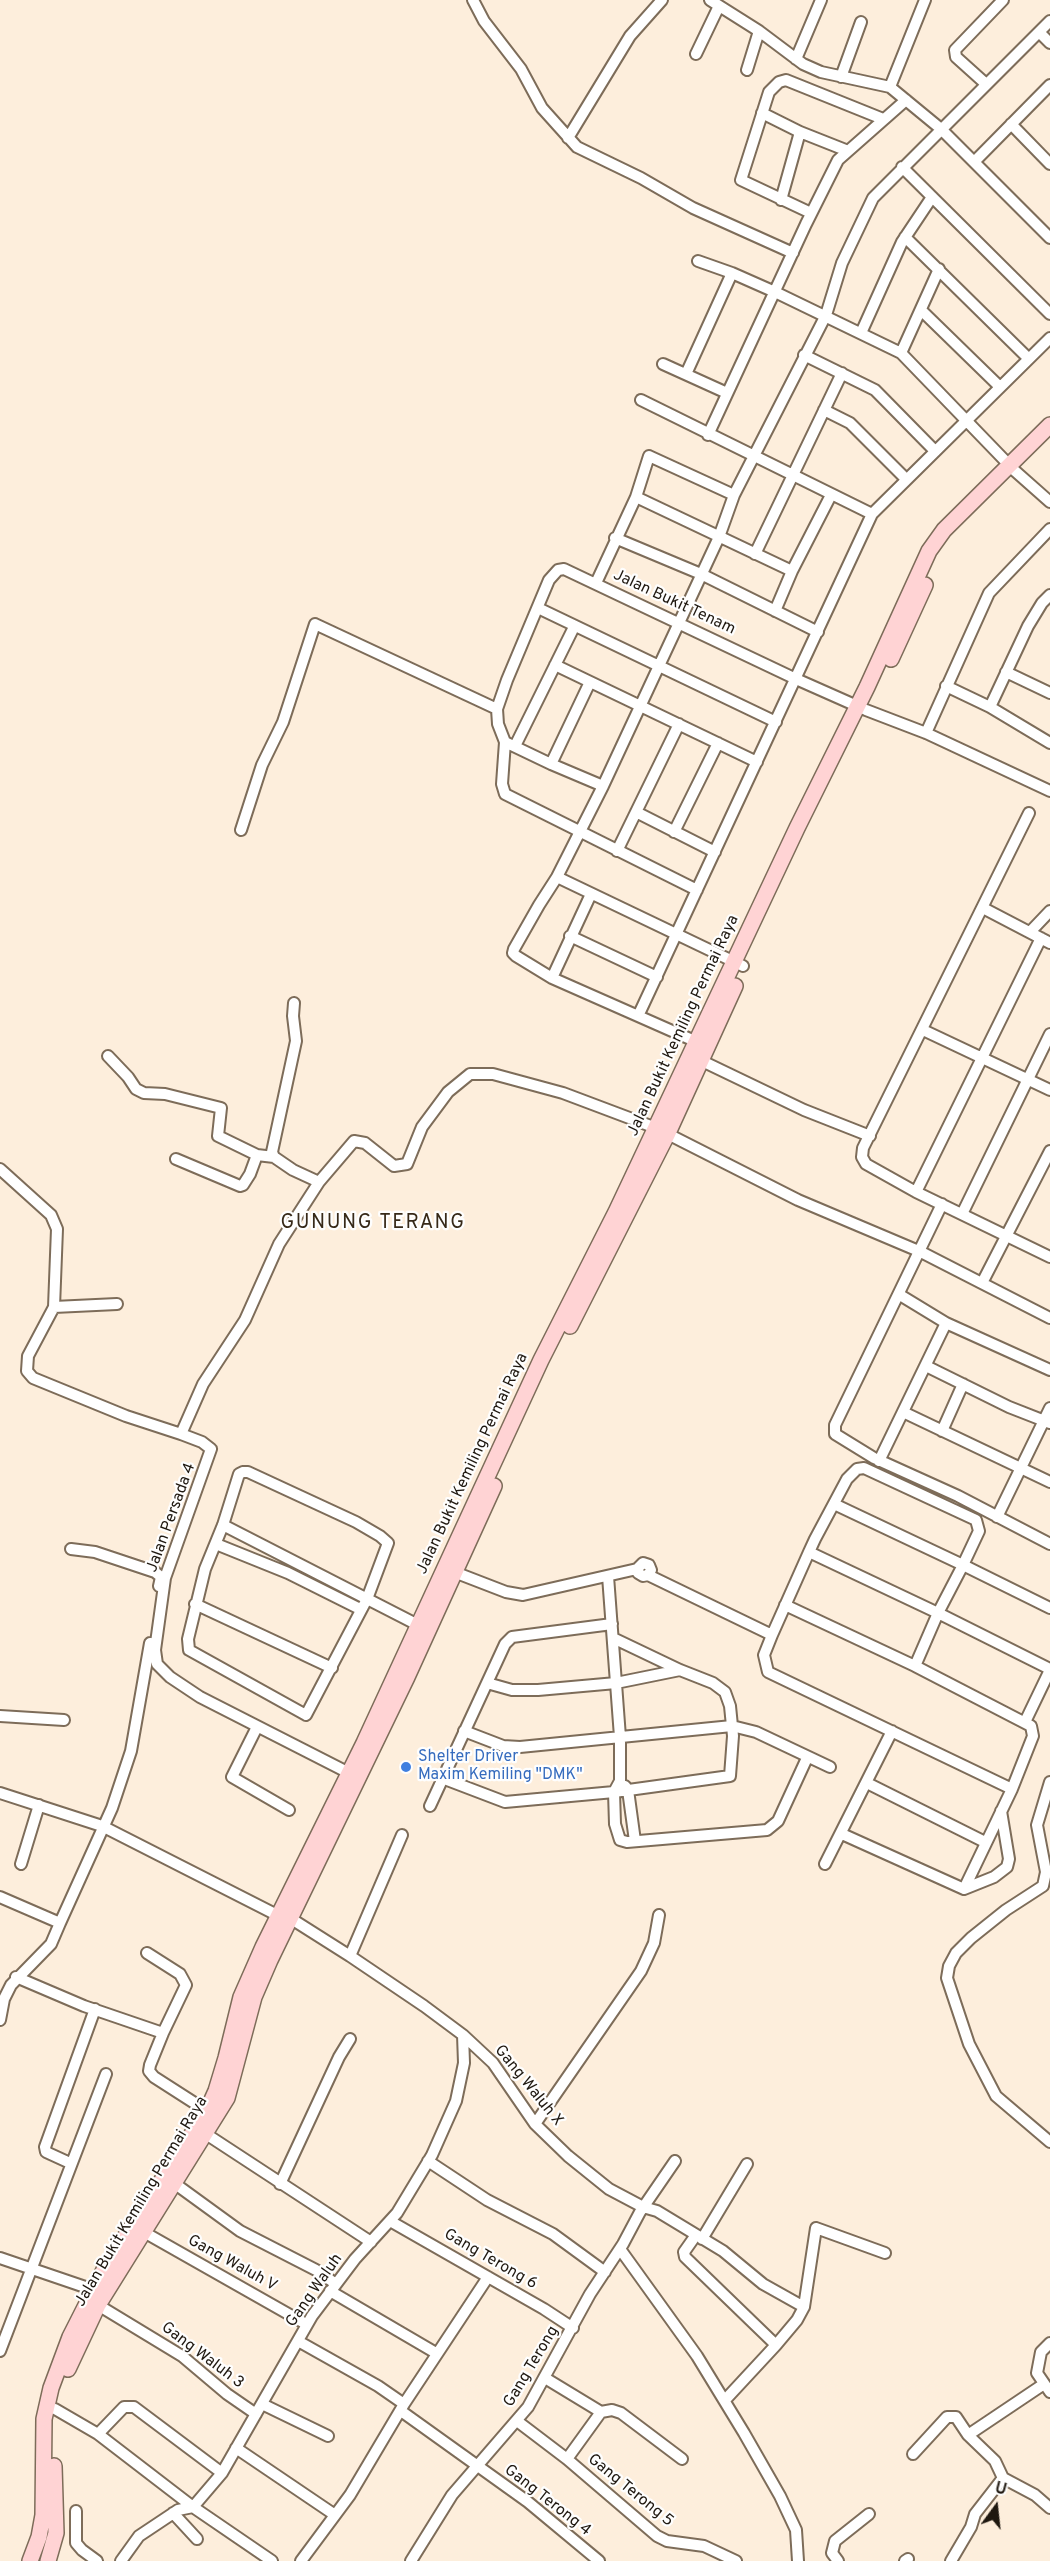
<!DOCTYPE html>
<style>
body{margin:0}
#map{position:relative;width:1050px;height:2561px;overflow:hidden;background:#fdeedc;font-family:Overpass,sans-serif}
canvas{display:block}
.north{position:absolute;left:966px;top:2477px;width:60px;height:60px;-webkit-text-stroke:4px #fefefe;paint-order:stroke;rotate:15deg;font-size:16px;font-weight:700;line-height:24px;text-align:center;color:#1f1810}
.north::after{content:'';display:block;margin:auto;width:21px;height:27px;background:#1f1810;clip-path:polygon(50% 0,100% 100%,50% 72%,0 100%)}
</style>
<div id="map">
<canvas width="1050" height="2561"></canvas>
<div class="north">U</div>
</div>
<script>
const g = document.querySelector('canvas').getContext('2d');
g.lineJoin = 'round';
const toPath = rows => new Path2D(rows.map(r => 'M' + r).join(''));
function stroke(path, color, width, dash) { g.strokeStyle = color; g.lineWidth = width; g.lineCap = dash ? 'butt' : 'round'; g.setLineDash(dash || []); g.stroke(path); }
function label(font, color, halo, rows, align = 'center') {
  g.font = font + ' Overpass,sans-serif'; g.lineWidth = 4.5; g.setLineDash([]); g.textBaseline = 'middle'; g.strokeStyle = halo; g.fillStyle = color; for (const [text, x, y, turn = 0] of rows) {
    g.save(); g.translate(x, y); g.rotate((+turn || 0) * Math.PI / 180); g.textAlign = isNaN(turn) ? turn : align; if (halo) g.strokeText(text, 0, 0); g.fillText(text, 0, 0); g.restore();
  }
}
const street = toPath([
 [473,0,484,21,521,69,542,108,577,147,641,178,693,208,793,253],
 [710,0,759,31,803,64,821,72,890,87,941,129,1050,238],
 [1039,32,1050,43],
 [696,54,719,6],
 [796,59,821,0],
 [747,70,759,31],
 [841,77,861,22],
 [986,84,956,57,955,50,1003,0],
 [890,87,925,0],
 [762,113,800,132,848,151],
 [1011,124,1050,164],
 [568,138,630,36,662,0],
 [974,162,1050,85],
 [902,167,1050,314],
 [781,200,800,132],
 [811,213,741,180,769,92,779,82,786,80,883,119],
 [905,237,1028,358],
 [698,261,732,273,775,292,901,353,1015,471,1050,502],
 [921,310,1000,387],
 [861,333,902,242,932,197],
 [901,353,939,269],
 [804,355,875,390,935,451],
 [663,364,727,393],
 [686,374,732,273],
 [641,400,872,514],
 [824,410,850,423,906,479],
 [708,435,806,224,838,160,906,100],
 [636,497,792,571],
 [615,538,701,574,818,632],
 [755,554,842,373],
 [596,583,636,497,649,456,734,495],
 [538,608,776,722],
 [775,611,792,571,831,495],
 [555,665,757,762],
 [1006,672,1050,693],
 [946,686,990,707,1050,743],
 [990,707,1028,626,1042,603,1050,595],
 [926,733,989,593,1050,529],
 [505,742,498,724,497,709,507,680,549,580,558,570,564,569,796,679,866,710,926,733,1050,791],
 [515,746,574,627],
 [551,764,590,682],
 [603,786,551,764,505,742,502,784,505,794,697,890],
 [636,812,715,852],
 [1029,813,863,1148,862,1157,866,1164,916,1192,1050,1257],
 [241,830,262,765,283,722,315,624,497,709],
 [674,832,718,743],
 [617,851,679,724],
 [557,877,743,966],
 [983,908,1050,943],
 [1030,932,1050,911],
 [570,936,657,977],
 [552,978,591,894],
 [639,1014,872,514,1050,338],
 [923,1030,1050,1090],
 [697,1042,552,978,516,956,513,953,514,949,539,905,557,877,603,786,719,537,734,495,826,315,842,263,873,198,1050,21],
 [108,1056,128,1077,136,1089,144,1093,165,1094,221,1108,218,1136,257,1155,274,1157],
 [702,1061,804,1110,870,1136],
 [176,1159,240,1186,243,1185,250,1174,257,1155],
 [0,1169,51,1215,57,1229,54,1307],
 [319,1182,354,1141,365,1143,394,1166,407,1164,422,1127,448,1092,470,1074,493,1074,563,1093,656,1128,798,1200,921,1252,1050,1318],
 [916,1192,1041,938],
 [942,1204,835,1425,835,1434,874,1458,958,1496,1050,1544],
 [962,1214,1050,1034],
 [982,1283,1050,1151],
 [900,1295,946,1323,1050,1370],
 [117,1304,54,1307,28,1356,27,1371,33,1378,126,1416,181,1434,202,1442,211,1449,165,1578,155,1650,157,1664,170,1677,200,1697,353,1775],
 [926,1366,1009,1407,1050,1423],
 [903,1412,1050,1482],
 [942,1431,963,1384],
 [181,1434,203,1384,245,1320,279,1244,319,1182,293,1170,274,1157,272,1152,296,1041,293,1016,294,1003],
 [879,1461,946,1323],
 [243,1472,248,1472,356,1522,380,1536,388,1543,367,1599,306,1715,189,1650,188,1639,205,1569,223,1525,239,1474,243,1472],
 [997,1517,1050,1408],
 [223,1525,418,1625],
 [216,1544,288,1573,360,1609],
 [71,1549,95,1552,155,1572,161,1577,159,1586],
 [809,1552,938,1613,915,1666],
 [449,1570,506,1592,523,1595,637,1569,643,1563,649,1565,651,1570,648,1575,643,1576,638,1573,637,1569],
 [648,1575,772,1635],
 [608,1576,620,1737,620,1781,614,1792,615,1824,620,1840,627,1842,767,1830,778,1821,807,1758],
 [195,1604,332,1668],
 [785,1605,915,1666,1031,1726,1033,1736,1012,1789,768,1672,764,1655,772,1635,809,1552,815,1539,847,1479,857,1469,864,1468,976,1520,979,1531,963,1565,834,1504],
 [1050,1608,963,1565,938,1613,1050,1669],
 [487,1683,512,1690,538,1690,616,1683,680,1670],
 [0,1716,64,1720],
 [1025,1722,1050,1670],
 [257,1727,232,1777,289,1810],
 [464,1731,503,1746,520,1747,732,1726,756,1732,830,1767],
 [442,1778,505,1802,614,1792,730,1776,733,1736,730,1706,725,1692,713,1683,680,1670,613,1638],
 [1050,1782,1037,1825,1046,1872,1043,1886,1006,1910,971,1938,956,1953,949,1966,947,1978,969,2044,996,2096,1050,2142],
 [867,1783,985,1842],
 [625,1786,628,1790,635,1841],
 [0,1793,102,1826,277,1915],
 [430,1806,505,1644,512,1637,612,1624],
 [842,1834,964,1889,994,1877,1007,1867,1009,1859,1001,1811],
 [21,1864,39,1805],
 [825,1864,892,1731],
 [964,1889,1012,1789],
 [0,1897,60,1923,51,1944,11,1985,4,1999,0,2020],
 [290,1918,350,1956,424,2006,463,2035,493,2063,535,2124,568,2156,609,2189,643,2207,657,2211,723,2251,763,2284,804,2307],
 [60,1923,112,1808,131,1751,150,1643],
 [147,1953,180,1974,186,1985,163,2033,150,2065,149,2071,154,2077,207,2111],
 [350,1956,402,1835],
 [16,1977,84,2006,163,2033],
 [535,2124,641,1971,654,1943,659,1915],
 [206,2134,371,2242],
 [428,2161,487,2200,553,2234,605,2272],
 [70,2163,46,2152,45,2147,95,2009],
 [174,2183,240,2231,316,2270,336,2284],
 [280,2184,339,2057,350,2039],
 [390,2221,544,2309,573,2328],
 [142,2231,306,2324],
 [696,2235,684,2252,685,2257,776,2345,725,2400],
 [702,2239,747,2164],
 [620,2249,697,2356,744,2433,780,2496,796,2530,798,2561],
 [0,2258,94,2290],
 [330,2291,436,2353],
 [98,2305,182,2356,227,2394,256,2414],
 [298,2341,378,2386,404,2404,350,2495,301,2561],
 [1050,2343,1041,2352,1037,2373,1050,2392],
 [776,2345,797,2320,804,2307,816,2228,885,2253],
 [0,2351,106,2074],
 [545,2378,601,2412],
 [262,2404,328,2436],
 [404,2404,488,2277],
 [55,2409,98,2434,193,2507,272,2561],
 [401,2411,528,2502,599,2561],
 [517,2421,567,2459,657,2536,667,2541,704,2546,736,2561],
 [98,2434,124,2407,134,2407,222,2473],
 [236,2448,335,2515],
 [913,2454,947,2417,956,2417,968,2435],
 [567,2459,601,2412,612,2410,621,2413,682,2459],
 [1003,2478,1035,2495,1050,2508],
 [76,2511,76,2543,82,2550,97,2561],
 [173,2513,197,2539],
 [121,2561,139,2536,178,2510,193,2507,222,2473,312,2316,355,2259,397,2213,432,2155,456,2101,464,2063,463,2035],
 [411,2561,452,2495,528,2407,590,2294,623,2244,640,2212,675,2161],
 [838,2561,832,2553,835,2541,869,2514],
 [905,2561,908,2559],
 [951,2561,971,2527,975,2514,1003,2478,995,2461,968,2435,1044,2384]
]);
const secondary = toPath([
 [891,659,925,585],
 [570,1326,668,1133,735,986],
 [68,2369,98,2305,227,2098,254,1997,270,1960,407,1677,494,1486],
 [30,2561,39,2537,43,2515,44,2419,51,2388,70,2337,105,2268,207,2111,216,2091,226,2058,241,1997,263,1947,364,1743,541,1360,616,1212,797,828,867,687,929,551,944,530,1050,425],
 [48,2561,56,2533,54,2466]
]);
const markers = [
 [406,1767,6,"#3f7fe0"]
];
const streetNames = [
 ["Jalan Bukit Tenam",674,603,25],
 ["Jalan Bukit Kemiling Permai Raya",684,1026,-65],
 ["Jalan Bukit Kemiling Permai Raya",473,1464,-65],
 ["Jalan Persada 4",172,1518,-70],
 ["Gang Waluh X",528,2086,51],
 ["Jalan Bukit Kemiling Permai Raya",142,2202,-59],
 ["Gang Terong 6",490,2260,30],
 ["Gang Waluh V",232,2264,29],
 ["Gang Waluh",315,2291,-55],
 ["Gang Waluh 3",202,2356,37],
 ["Gang Terong",532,2367,-59],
 ["Gang Terong 5",630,2491,39],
 ["Gang Terong 4",547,2501,38]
];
const shopNames = [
 ["Shelter Driver",418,1758],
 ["Maxim Kemiling \"DMK\"",418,1776]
];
const quarterNames = [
 ["GUNUNG TERANG",373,1224]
];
stroke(street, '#7d6c59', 14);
stroke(secondary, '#7d6c59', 18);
stroke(street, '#fff', 10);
stroke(secondary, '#ffd3d4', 15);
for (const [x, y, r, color] of markers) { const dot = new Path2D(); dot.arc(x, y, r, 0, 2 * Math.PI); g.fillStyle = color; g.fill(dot); stroke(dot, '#fefefe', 2); }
label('16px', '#1f1810', '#fefefe', streetNames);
label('16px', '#366cbe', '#fefefe', shopNames, 'left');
g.letterSpacing = '1.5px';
label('20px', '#372918', '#fefefe', quarterNames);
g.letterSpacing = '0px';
</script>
